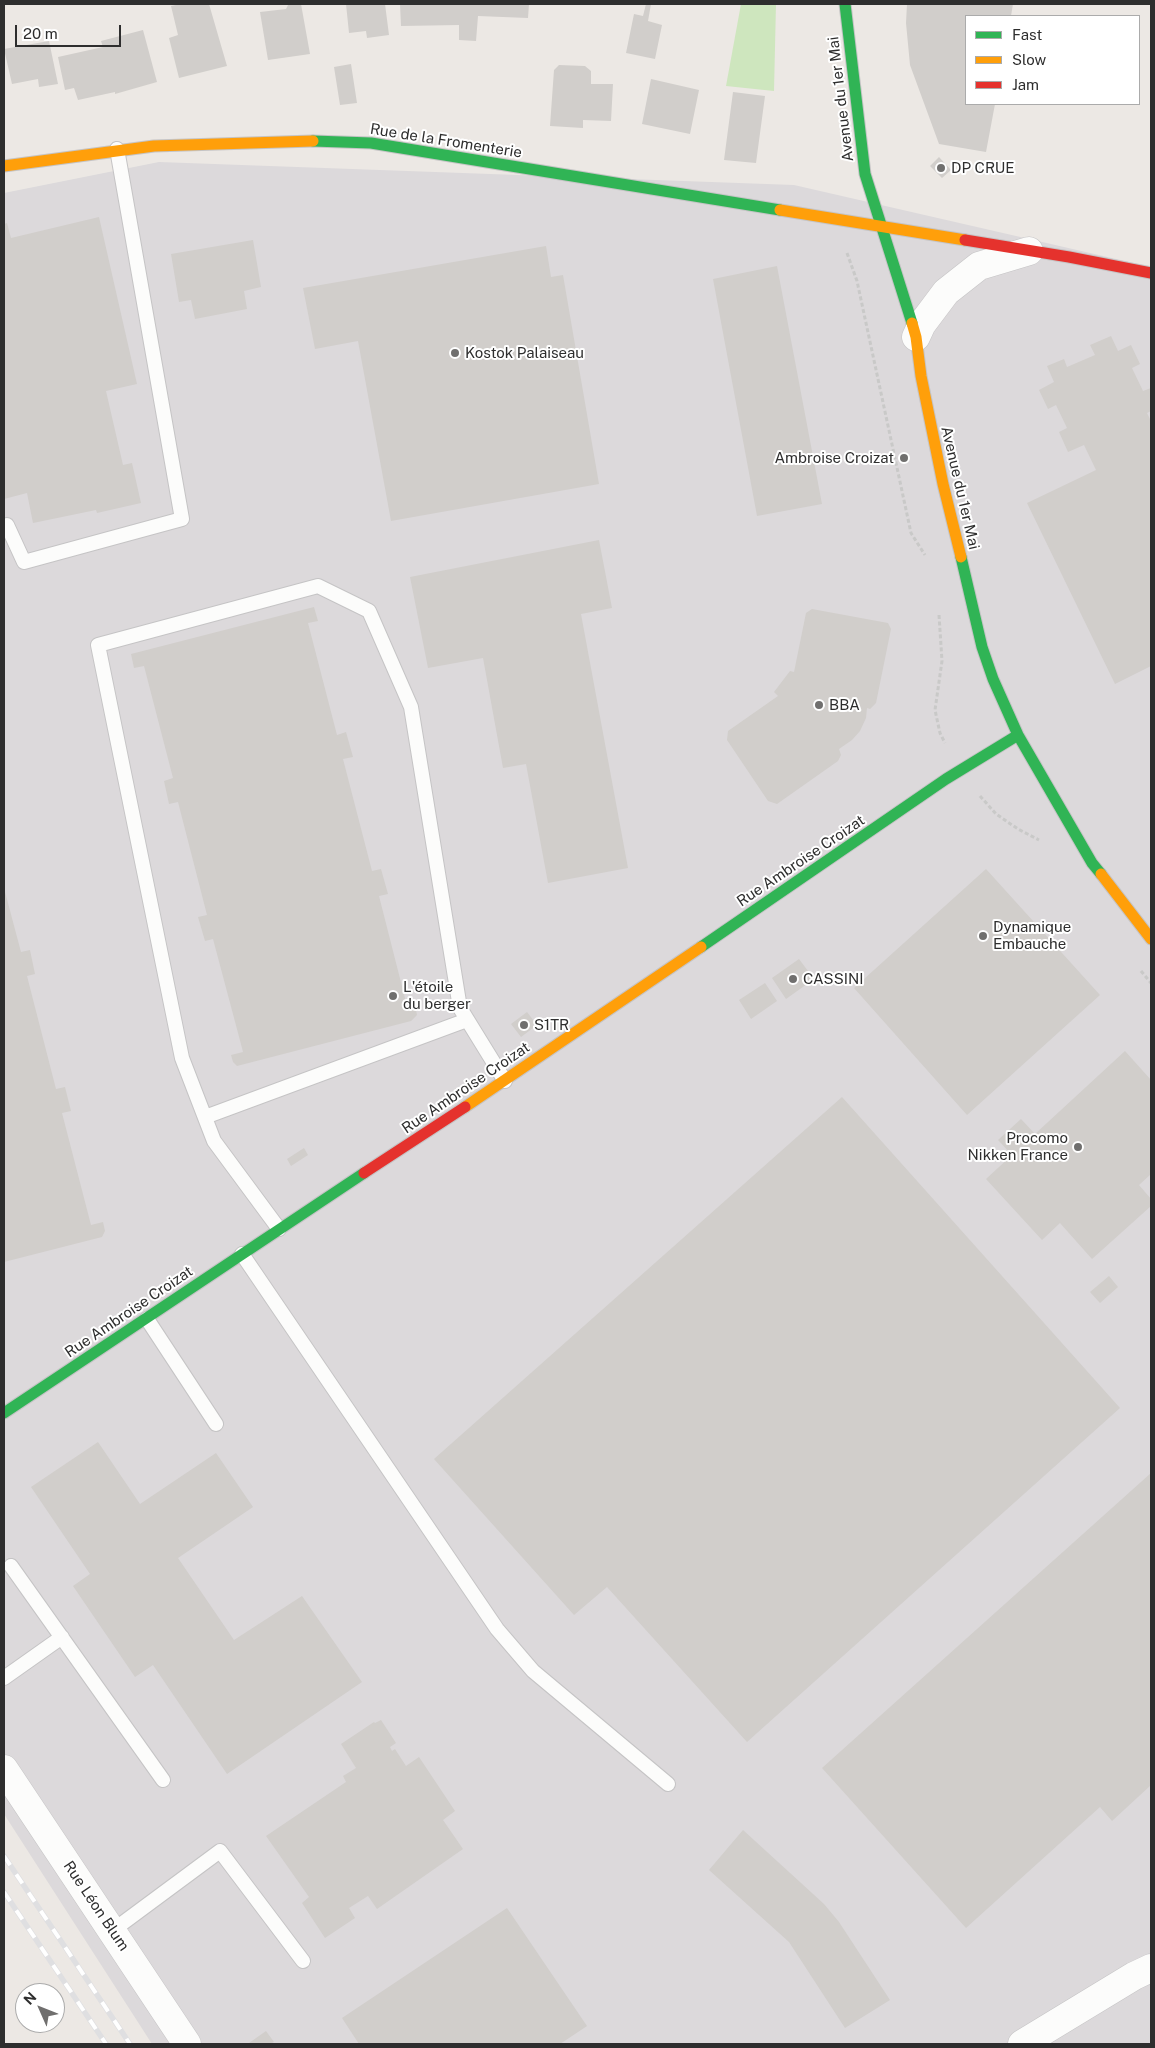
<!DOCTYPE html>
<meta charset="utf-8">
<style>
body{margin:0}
#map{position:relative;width:1155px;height:2048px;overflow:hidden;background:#ece8e4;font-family:"Public Sans",sans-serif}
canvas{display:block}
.frame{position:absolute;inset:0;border:5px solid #2e2e2e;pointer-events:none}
.legend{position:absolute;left:965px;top:15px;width:175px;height:90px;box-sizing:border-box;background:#fff;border:1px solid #ababab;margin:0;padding:6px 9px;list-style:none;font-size:15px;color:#2e2e2e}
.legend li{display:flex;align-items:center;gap:10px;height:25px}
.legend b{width:25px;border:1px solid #ababab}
.north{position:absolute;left:15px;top:1983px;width:50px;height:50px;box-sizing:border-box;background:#fff;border:1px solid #ababab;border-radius:50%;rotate:314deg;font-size:14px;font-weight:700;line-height:20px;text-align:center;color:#2e2e2e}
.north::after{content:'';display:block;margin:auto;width:18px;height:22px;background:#706f6e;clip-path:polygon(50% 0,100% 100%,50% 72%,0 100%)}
.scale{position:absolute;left:15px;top:25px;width:106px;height:22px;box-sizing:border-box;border:2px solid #2e2e2e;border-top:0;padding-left:6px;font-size:15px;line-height:18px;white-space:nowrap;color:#2e2e2e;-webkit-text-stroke:4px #fff;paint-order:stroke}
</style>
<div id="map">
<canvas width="1155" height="2048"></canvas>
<div class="frame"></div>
<ul class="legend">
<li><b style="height:6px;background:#30b455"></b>Fast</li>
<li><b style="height:6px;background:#ff9f0a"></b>Slow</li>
<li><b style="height:6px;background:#e5322d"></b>Jam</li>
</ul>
<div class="north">N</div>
<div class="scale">20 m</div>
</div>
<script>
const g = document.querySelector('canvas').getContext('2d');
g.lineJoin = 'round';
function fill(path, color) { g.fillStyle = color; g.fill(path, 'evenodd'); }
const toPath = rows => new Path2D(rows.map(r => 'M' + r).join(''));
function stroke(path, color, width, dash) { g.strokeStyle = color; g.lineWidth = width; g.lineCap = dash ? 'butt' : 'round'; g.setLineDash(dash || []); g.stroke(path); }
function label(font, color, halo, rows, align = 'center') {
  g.font = font + ' "Public Sans",sans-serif'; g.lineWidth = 4; g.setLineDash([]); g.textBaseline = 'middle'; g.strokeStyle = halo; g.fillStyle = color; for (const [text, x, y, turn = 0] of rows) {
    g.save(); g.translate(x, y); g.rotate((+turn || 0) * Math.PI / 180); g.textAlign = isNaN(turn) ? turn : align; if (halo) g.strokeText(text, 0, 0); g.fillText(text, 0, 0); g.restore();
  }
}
const industrial = toPath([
 [159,162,794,185,1151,267,1151,2044,152,2044,4,1814,4,193]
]);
const green = toPath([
 [741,4,776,4,774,91,726,86]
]);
const building = toPath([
 [181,4,209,4,227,66,179,78,169,38,178,35,171,6],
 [301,4,310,54,268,60,260,12,286,9,288,5],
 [346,4,385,4,389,35,367,38,366,31,349,33],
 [400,4,529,4,528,18,478,16,476,41,459,40,459,25,401,26],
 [646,4,651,4,648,21,662,25,655,59,626,53,634,14,643,16],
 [907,4,1013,4,1011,16,966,16,966,104,995,104,986,152,939,144,910,65,906,23],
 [143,30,157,82,115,94,115,92,78,100,74,88,65,90,58,57,103,47,101,41],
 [49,41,58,84,39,87,38,79,12,84,4,49],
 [351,64,357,103,340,105,334,67],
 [559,65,585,66,591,71,591,84,613,84,611,121,583,120,583,128,550,126,554,70],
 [651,79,699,90,690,134,642,124],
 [733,92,765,96,756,163,724,160],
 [939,157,951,170,942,178,930,166],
 [99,217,137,384,106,391,123,465,132,463,141,503,97,513,96,510,33,523,27,493,4,499,4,224,7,223,11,238],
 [253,240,261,287,244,291,247,309,195,319,191,300,179,302,171,254],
 [546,246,551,277,563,275,599,484,391,521,358,341,315,349,303,288],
 [777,266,822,504,757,516,713,279],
 [1111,336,1118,351,1131,345,1140,364,1132,368,1143,391,1151,388,1151,411,1147,413,1151,421,1151,666,1115,684,1027,503,1096,470,1084,445,1068,452,1059,432,1067,428,1056,405,1048,409,1039,390,1054,382,1047,366,1064,359,1067,367,1095,355,1090,345],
 [599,540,612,608,581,614,628,868,548,883,526,764,503,768,483,658,428,668,410,577],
 [314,607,318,621,308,623,337,735,346,732,353,757,343,759,372,871,381,869,388,894,379,896,407,1006,412,1007,416,1010,417,1015,411,1021,237,1066,233,1062,231,1055,243,1052,242,1048,213,939,205,941,198,917,207,915,178,802,169,804,164,781,173,778,144,666,134,668,131,654],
 [812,609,888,623,891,629,876,703,870,709,867,708,866,718,860,731,852,740,839,749,841,755,838,761,777,804,768,801,727,740,728,731,778,696,774,692,790,671,794,672,806,613],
 [986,869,1100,995,967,1115,854,988],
 [4,888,21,952,30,950,35,974,27,976,56,1089,65,1087,71,1111,62,1113,91,1225,103,1222,105,1231,102,1237,4,1262],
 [799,959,814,979,786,999,772,978],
 [765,983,777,1001,751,1019,739,1000],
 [527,1012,537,1025,521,1037,511,1024],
 [1125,1051,1151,1080,1151,1174,1139,1185,1151,1199,1151,1206,1092,1259,1060,1223,1042,1240,986,1179,1012,1155,998,1140,1021,1119,1035,1134],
 [842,1097,1120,1408,747,1742,607,1587,574,1615,434,1459],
 [304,1148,308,1155,291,1166,287,1159],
 [1109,1276,1118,1287,1100,1303,1090,1292],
 [98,1442,140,1504,216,1453,253,1507,178,1558,234,1640,302,1596,362,1682,227,1774,153,1665,135,1677,73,1586,90,1574,31,1487],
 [1151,1473,1151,1785,1112,1821,1100,1807,966,1928,822,1768],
 [381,1720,396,1743,390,1747,392,1751,395,1749,406,1766,419,1757,455,1811,443,1820,463,1849,377,1909,368,1896,349,1908,355,1918,325,1938,302,1903,309,1897,266,1836,346,1782,343,1776,356,1768,341,1744,374,1722,375,1723],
 [743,1830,824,1904,839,1922,890,2000,845,2028,789,1942,709,1870],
 [507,1908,587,2026,560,2044,359,2044,342,2018],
 [266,2031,274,2042,270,2044,250,2044,249,2043]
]);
const path = toPath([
 [847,253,857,281,911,533,925,555],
 [939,615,942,661,935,710,940,733,945,743],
 [980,796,996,814,1018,829,1039,840],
 [1141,971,1151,983]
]);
const lane = toPath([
 [7,525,24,562,182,519,117,149],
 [205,1117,467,1020],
 [279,1229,214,1141,182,1058,98,645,318,586,369,611,411,707,460,1008,505,1081],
 [242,1254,497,1629,533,1671,668,1784],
 [147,1319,216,1424],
 [11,1566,163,1780],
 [4,1678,62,1637],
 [112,1931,220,1851,303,1961]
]);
const street = toPath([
 [916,337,922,324,946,292,979,266,1029,251],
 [4,1769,187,2044],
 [1022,2044,1134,1976,1151,1968]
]);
const fast = toPath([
 [845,4,865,174,912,323],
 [313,141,371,143,780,210],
 [961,557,982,647,993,679,1018,735,1092,863,1101,874],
 [701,947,946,779,1018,735],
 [4,1413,364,1173]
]);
const slow = toPath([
 [4,166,154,146,313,141],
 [780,210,965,240],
 [912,323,916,337,921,376,943,484,961,557],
 [1101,874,1151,939],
 [465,1107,701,947]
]);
const jam = toPath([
 [965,240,1069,257,1151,273],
 [364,1173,465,1107]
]);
const rail = toPath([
 [4,1856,130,2044],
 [4,1892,106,2044]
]);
const markers = [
 [941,168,5,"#706f6e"],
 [455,353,5,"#706f6e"],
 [904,458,5,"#706f6e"],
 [819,705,5,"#706f6e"],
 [983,936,5,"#706f6e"],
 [793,979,5,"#706f6e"],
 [393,996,5,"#706f6e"],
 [524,1025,5,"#706f6e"],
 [1078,1147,5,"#706f6e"]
];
const streetNames = [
 ["Avenue du 1er Mai",841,99,-97],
 ["Rue de la Fromenterie",446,141,9],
 ["Avenue du 1er Mai",960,488,77],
 ["Rue Ambroise Croizat",801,861,-34],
 ["Rue Ambroise Croizat",466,1088,-34],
 ["Rue Ambroise Croizat",129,1312,-34],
 ["Rue Léon Blum",96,1906,56]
];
const poiNames = [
 ["DP CRUE",951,168],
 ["Kostok Palaiseau",465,353],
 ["Ambroise Croizat",894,458,"right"],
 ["BBA",829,705],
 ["Dynamique",993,927],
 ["Embauche",993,944],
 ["CASSINI",803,979],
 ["L'étoile",403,987],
 ["du berger",403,1004],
 ["S1TR",534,1025],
 ["Procomo",1068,1138,"right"],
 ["Nikken France",1068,1155,"right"]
];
fill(industrial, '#dcd9db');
fill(green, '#cee6be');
fill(building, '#d1cecb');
stroke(lane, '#c5c4c5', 16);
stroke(street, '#c5c4c5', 29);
stroke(fast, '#c5c4c5', 13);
stroke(slow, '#c5c4c5', 13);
stroke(jam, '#c5c4c5', 13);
stroke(path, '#c9c9c8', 3, [4, 2.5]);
stroke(lane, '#fcfcfb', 14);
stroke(street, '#fcfcfb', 28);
stroke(fast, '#30b455', 11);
stroke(slow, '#ff9f0a', 11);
stroke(jam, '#e5322d', 11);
stroke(rail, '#dfdfe1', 5.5);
stroke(rail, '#fff', 4, [11]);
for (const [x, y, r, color] of markers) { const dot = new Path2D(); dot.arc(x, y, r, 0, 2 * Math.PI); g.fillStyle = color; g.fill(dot); stroke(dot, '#fff', 2); }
label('15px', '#2e2e2e', '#fff', streetNames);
label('15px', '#2e2e2e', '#fff', poiNames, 'left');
</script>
